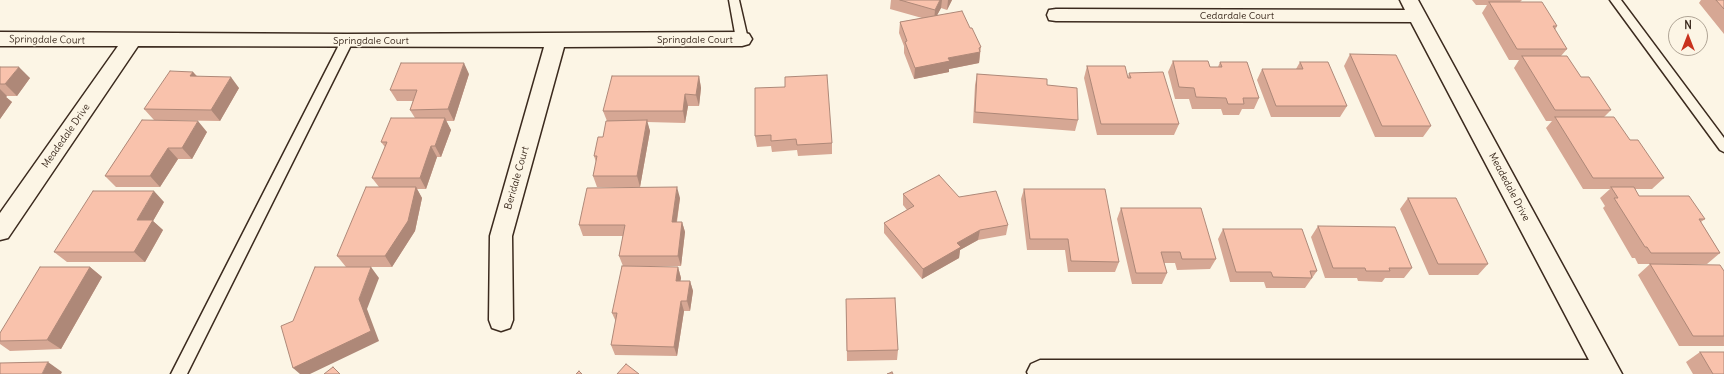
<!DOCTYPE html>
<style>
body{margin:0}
#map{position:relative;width:1724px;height:374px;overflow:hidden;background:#fcf5e5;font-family:Delius,sans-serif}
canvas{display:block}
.north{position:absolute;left:1668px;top:16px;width:40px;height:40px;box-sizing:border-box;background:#fcf5e5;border:1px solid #afa495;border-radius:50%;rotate:0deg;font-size:11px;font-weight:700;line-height:16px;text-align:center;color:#3b2a1e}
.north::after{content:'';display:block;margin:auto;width:14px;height:18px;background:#c8321e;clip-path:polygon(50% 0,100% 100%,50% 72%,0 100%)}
</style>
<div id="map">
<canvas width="1724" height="374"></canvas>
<div class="north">N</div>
</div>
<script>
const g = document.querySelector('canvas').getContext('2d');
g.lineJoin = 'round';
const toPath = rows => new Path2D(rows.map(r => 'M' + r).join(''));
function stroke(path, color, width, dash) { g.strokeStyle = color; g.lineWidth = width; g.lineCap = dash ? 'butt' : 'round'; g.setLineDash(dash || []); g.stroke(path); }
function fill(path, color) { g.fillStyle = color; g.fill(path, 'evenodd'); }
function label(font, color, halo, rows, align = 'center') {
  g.font = font + ' Delius,sans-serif'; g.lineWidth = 3; g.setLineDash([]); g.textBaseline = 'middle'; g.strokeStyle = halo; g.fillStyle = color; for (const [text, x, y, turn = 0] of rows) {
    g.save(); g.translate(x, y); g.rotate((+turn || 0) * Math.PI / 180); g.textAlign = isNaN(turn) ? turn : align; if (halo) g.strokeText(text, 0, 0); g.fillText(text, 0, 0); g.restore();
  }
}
const service = toPath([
 [729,0,739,0,748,39,746,42,742,43,738,42,736,39,729,0],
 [1610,0,1621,0,1724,138,1724,152,1720,150,1610,0],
 [347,37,351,38,353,41,187,374,171,374,341,41,343,38,347,37]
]);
const minor = toPath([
 [1400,0,1418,0,1622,374,1028,374,1027,372,1031,364,1040,360,1589,360,1411,22,1056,21,1049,20,1047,15,1049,10,1056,9,1405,10,1400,0],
 [0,32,347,34,742,32,749,34,752,39,749,44,742,46,564,47,512,236,513,320,510,328,501,331,492,328,489,320,490,236,544,47,138,46,8,238,0,240,0,213,118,46,0,46,0,32]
]);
const wall = toPath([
 [891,0,952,0,947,10,941,8,937,15,970,28,981,47,979,63,949,69,949,72,914,79,904,53,904,46,899,33,900,22,922,18,890,9],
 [1472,0,1522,0,1520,2,1557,26,1555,30,1567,49,1561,56,1611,110,1604,117,1630,140,1664,178,1652,189,1635,189,1639,196,1705,219,1701,222,1720,253,1707,264,1638,264,1635,258,1632,258,1603,208,1605,206,1600,198,1610,189,1583,189,1546,128,1552,121,1546,121,1514,68,1519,60,1509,60,1482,13,1487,5,1476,5],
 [1701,0,1724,0,1724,34,1699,3],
 [1350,54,1431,126,1423,137,1375,137,1344,66],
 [1173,61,1210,67,1218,67,1220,62,1259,98,1254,109,1242,109,1239,115,1223,115,1221,109,1192,109,1189,99,1175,99,1168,72],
 [1300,62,1347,106,1340,117,1271,117,1257,80,1262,69,1296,69],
 [1087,66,1128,77,1129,73,1179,124,1174,135,1097,135,1084,78],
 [0,67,30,78,17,96,7,96,6,97,12,102,0,119],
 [193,72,197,76,239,88,220,121,154,120,144,109],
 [469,74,454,121,446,121,451,130,441,157,437,157,426,189,417,189,422,198,415,231,392,267,346,267,337,256,379,187,372,178,385,147,381,142,415,118,410,110,413,101,397,101,390,90],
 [977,74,1047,85,1078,120,1075,131,973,123,975,85],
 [699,76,701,88,699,106,688,106,685,123,647,122,650,131,640,187,597,187,593,176,596,162,594,156,603,137,607,121,603,111],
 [755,88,832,143,832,154,798,156,797,150,772,152,771,146,757,147,755,136],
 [142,120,207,132,192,159,178,159,160,187,116,187,105,176],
 [1024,189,1119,262,1115,272,1068,272,1065,250,1027,250,1021,199],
 [903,194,959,197,1008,225,1006,235,978,240,960,250,959,258,922,279,884,233,884,223,907,210,903,205],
 [680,198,677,222,682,222,685,232,681,266,623,266,619,256,623,236,583,236,579,225],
 [1408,198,1488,264,1478,275,1429,275,1400,209],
 [164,202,153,221,163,230,145,262,67,262,54,252],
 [1121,208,1216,259,1210,269,1177,270,1175,263,1164,263,1167,273,1162,284,1132,284,1117,219],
 [1318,226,1412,268,1404,278,1385,278,1382,282,1358,281,1357,278,1325,278,1311,237],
 [1223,229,1317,271,1305,288,1266,288,1264,282,1230,282,1218,239],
 [1650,264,1724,271,1724,346,1679,346,1638,275],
 [90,267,102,277,61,349,10,351,0,344,0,333],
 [678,267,681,278,680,281,690,281,693,291,690,311,684,311,677,356,615,355,611,345,616,322,612,313],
 [846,299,898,350,897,360,847,361],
 [1700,352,1724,374,1693,374,1686,362]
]);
const shadedWall = toPath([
 [940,0,942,0,941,8,934,21,935,10],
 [948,0,952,0,947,10],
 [980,52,979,63,949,69,949,72,914,79,915,68,948,58],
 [464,63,469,74,454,121,448,109],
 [19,67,30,78,17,96,5,84],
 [193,72,202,83,190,76],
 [699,76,701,88,699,106,696,95],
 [231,77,239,88,220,121,211,110],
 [0,89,7,96,6,97,12,102,0,119],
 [685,94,688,106,685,123,683,111],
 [445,118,451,130,441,157,435,146],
 [647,120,650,131,640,187,637,176],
 [198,121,207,132,192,159,182,148],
 [431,146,437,157,426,189,420,178],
 [168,148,178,159,160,187,150,176],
 [416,187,422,198,415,231,392,267,385,256],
 [677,187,680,198,675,232,672,222],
 [154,191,164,202,153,221,163,230,145,262,134,252,137,220],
 [682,222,685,232,681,266,678,256],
 [980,230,978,240,960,250,959,258,922,279,923,269,957,243],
 [90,267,102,277,61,349,47,340],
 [371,267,379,278,367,309,379,341,310,374,300,374,293,368,359,299],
 [678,267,681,278,679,291,676,281],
 [690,281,693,291,690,311,687,301],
 [681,301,684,311,677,356,674,347],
 [48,362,62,372,61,374,42,374]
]);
const building = toPath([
 [900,0,940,0,935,10,900,0],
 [1716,0,1724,0,1724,9,1716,0],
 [1489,2,1542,2,1557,26,1553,26,1567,49,1517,49,1489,2],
 [962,11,970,28,972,28,981,47,979,48,980,52,948,58,950,61,915,68,905,42,907,41,900,22,962,11],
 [1350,54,1396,55,1431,126,1382,126,1350,54],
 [1522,56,1567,56,1581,77,1589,77,1611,110,1555,110,1522,56],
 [1173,61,1208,61,1210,67,1222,67,1220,62,1247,62,1259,98,1243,98,1244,104,1228,104,1226,98,1196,97,1194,88,1179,87,1173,61],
 [1300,62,1328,62,1347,106,1276,106,1262,69,1303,69,1300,62],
 [401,63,464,63,448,109,410,110,417,90,390,90,401,63],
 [1087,66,1125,66,1128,78,1131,78,1129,73,1163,72,1179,124,1101,124,1087,66],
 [0,67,19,67,5,84,0,84,0,67],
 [170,71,193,72,190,76,231,77,211,110,144,109,170,71],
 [977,74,1047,79,1047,85,1077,88,1078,120,975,112,977,74],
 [827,75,832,143,797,145,796,139,771,141,771,135,755,136,755,88,785,87,785,77,827,75],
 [612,76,699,76,696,95,685,94,683,111,603,111,612,76],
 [1555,117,1614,117,1630,140,1638,140,1664,178,1593,178,1555,117],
 [391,118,445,118,435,146,431,146,420,178,372,178,387,142,381,142,391,118],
 [142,120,198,121,182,148,168,148,150,176,105,176,142,120],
 [647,120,637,176,593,176,597,156,594,156,598,137,603,137,606,121,647,120],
 [939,175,959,197,996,191,1008,225,980,230,957,243,961,247,923,269,884,223,914,206,903,194,939,175],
 [366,187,416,187,408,221,385,256,337,256,366,187],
 [677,187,672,222,682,222,678,256,619,256,625,225,579,225,587,188,677,187],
 [1611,187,1634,187,1639,196,1689,196,1705,219,1699,219,1720,253,1651,253,1647,247,1645,247,1614,198,1618,198,1611,187],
 [1024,189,1105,189,1119,262,1071,261,1068,239,1030,239,1024,189],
 [93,191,154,191,137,220,153,220,134,252,54,252,93,191],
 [1408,198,1456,198,1488,264,1438,264,1408,198],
 [1121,208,1201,208,1216,259,1182,259,1180,252,1161,252,1167,273,1136,273,1121,208],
 [1318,226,1395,227,1412,268,1389,268,1390,271,1366,271,1365,268,1333,268,1318,226],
 [1223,229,1302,229,1317,271,1310,271,1312,278,1273,277,1271,272,1236,272,1223,229],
 [1650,264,1720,265,1724,271,1724,336,1693,336,1650,264],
 [622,266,678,267,676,281,690,281,687,301,681,301,674,347,611,345,617,313,612,313,622,266],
 [40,267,90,267,47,340,0,341,0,333,40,267],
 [315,267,371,267,359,299,371,331,293,368,281,326,293,321,315,267],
 [895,298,898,350,847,351,846,299,895,298],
 [1700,352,1724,352,1724,374,1713,374,1700,352],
 [48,362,42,374,0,374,0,363,48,362],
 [626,364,639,374,617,374,626,364],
 [333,367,340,374,324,374,333,367],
 [579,371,582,374,576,374,579,371],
 [892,372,893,374,887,374,892,372]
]);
const streetNames = [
 ["Cedardale Court",1237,16],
 ["Springdale Court",47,40,1],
 ["Springdale Court",695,40],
 ["Springdale Court",371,41],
 ["Meadedale Drive",66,136,-55],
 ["Beridale Court",517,178,-74],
 ["Meadedale Drive",1509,187,62]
];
stroke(service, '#3b2a1e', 3);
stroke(minor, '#3b2a1e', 3);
fill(service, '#fcf5e5');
fill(minor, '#fcf5e5');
fill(wall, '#d6a794');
fill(shadedWall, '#ae8878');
fill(building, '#f9c2ac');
stroke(building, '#ae8878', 1);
label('10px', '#3b2a1e', '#fcf5e5', streetNames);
</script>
